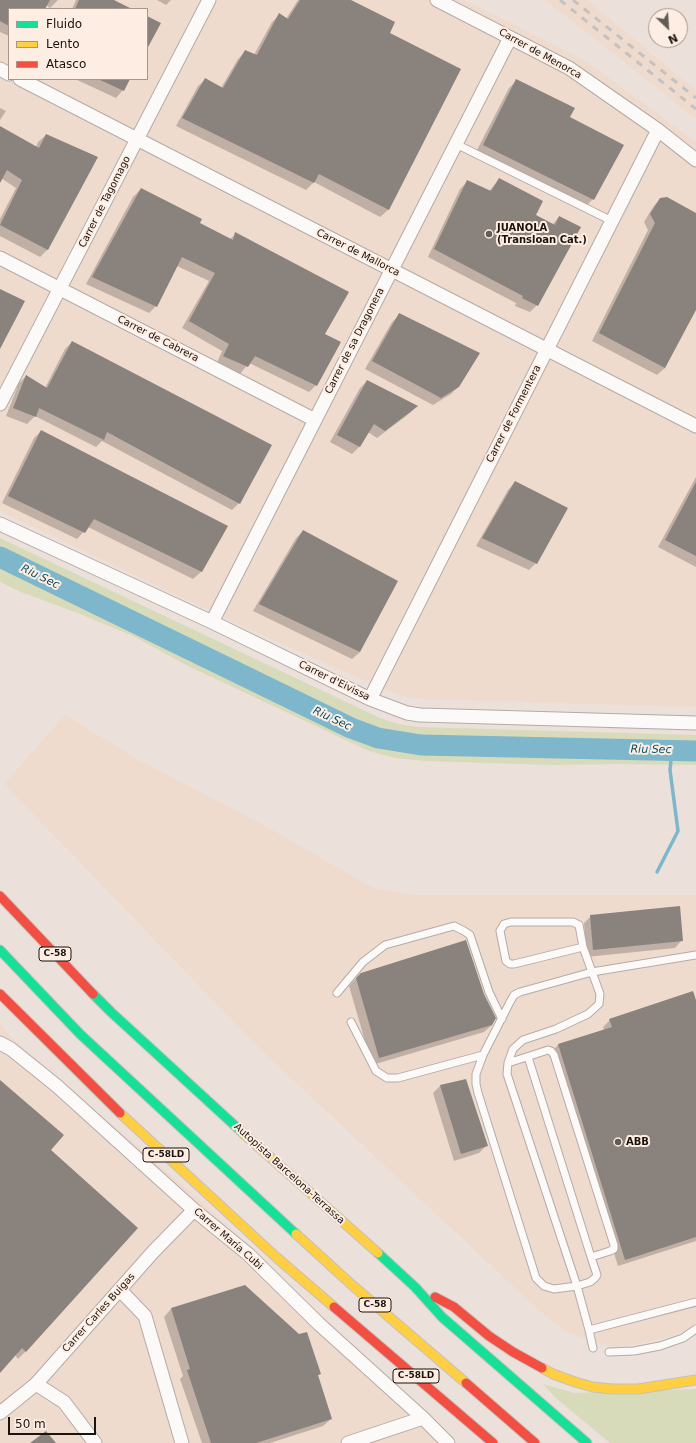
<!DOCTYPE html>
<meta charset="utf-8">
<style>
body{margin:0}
#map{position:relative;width:696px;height:1443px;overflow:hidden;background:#ebe0da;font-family:"DejaVu Sans",sans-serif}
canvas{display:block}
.legend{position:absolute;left:8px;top:8px;width:140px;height:72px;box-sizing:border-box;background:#feede2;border:1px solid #a3968d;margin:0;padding:5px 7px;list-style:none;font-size:12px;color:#1a130e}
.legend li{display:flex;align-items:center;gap:8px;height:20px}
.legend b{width:20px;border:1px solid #a3968d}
.north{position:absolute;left:648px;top:8px;width:40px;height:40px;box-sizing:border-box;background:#feede2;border:1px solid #a3968d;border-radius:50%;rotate:155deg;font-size:11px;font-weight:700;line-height:16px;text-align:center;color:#1a130e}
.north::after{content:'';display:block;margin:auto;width:14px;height:18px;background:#635b55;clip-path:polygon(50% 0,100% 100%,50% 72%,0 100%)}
.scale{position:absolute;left:8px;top:1417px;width:88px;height:18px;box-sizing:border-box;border:2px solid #1a130e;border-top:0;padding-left:5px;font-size:12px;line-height:14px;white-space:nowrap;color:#1a130e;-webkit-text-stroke:3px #feede2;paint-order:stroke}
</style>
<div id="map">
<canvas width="696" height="1443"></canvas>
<ul class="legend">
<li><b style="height:5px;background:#16e098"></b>Fluido</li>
<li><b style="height:5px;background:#ffcf43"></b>Lento</li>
<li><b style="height:5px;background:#f24e42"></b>Atasco</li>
</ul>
<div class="north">N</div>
<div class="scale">50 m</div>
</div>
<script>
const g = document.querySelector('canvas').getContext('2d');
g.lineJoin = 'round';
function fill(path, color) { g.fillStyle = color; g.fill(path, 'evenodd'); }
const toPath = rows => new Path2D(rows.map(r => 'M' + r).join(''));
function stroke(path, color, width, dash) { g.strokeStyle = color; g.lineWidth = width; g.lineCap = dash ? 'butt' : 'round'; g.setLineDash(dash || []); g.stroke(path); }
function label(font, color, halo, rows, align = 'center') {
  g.font = font + ' "DejaVu Sans",sans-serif'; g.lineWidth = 4; g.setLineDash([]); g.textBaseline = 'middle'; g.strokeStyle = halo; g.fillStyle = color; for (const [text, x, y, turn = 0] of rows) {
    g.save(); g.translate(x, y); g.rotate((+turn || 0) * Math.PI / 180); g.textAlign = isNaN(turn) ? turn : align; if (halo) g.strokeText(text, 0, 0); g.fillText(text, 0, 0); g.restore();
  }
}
const built = toPath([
 [0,0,464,0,479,7,586,61,696,142,696,707,415,699,401,696,313,658,225,618,0,511],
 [9,9,147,9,147,79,9,79],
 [545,0,587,0,696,90,696,119],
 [65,715,139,760,271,829,373,888,412,895,696,895,696,1323,685,1332,654,1341,619,1347,603,1344,566,1332,533,1305,261,1050,4,784],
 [0,1024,13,1039,202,1202,457,1443,0,1443]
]);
const green = toPath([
 [0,538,380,718,398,724,417,727,696,735,696,765,620,764,552,765,425,761,395,758,369,751,188,666,133,636,80,614,21,592,0,582],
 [543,1384,575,1393,696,1389,696,1443,610,1443,556,1398]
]);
const shadow = toPath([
 [0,0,58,0,50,8,46,5,44,9,9,9,9,36,0,32],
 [76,0,111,0,130,9,72,9],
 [157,0,171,0,166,5],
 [298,0,349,0,388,33,460,70,388,210,380,217,314,182,306,190,176,126,198,86,206,79,221,88,238,59,245,52,254,55,272,22,279,15,286,19],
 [75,79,129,79,123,90,116,98],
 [516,81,569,117,593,199,586,206,476,152,509,88],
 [0,108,6,111,0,120],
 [0,128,36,147,38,142,46,135,48,249,40,257,0,236,0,219,16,188,1,178,0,181],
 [499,180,535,216,552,225,559,217,537,305,530,312,515,306,516,303,428,257,460,189,467,182,489,191],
 [141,189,199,223,230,239,236,234,323,334,316,385,309,392,249,363,240,374,217,363,222,351,182,328,209,281,177,266,156,306,149,313,86,284,133,197],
 [660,199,696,214,696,310,695,310,665,368,657,375,592,341,648,230,644,222,653,207],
 [400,315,459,386,451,394,433,405,365,369,392,322],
 [72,342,239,503,232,510,102,441,96,447,35,416,27,424,6,416,19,383,26,376,45,388,65,349],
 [367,381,417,406,410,413,377,438,368,432,359,447,352,454,330,442,360,388],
 [41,431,227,526,201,572,193,579,88,527,77,539,2,503,34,438],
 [696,477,696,567,658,547],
 [515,482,536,563,529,570,476,546,508,490],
 [303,531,360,652,352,659,253,611,296,538],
 [591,916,682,940,675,948,586,957,584,923],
 [361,973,492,1025,484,1032,372,1065,349,986],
 [696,1003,696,1241,618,1266,551,1052,558,1045,604,1030,603,1027,610,1020],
 [465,1080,486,1146,479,1153,454,1161,433,1093,440,1086],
 [0,1082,49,1150,26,1351,18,1359,15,1355,0,1372],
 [245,1286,320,1374,317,1376,331,1419,323,1426,270,1443,202,1443,180,1379,183,1376,164,1317,171,1309]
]);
const stream = toPath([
 [657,872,678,831,670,770,672,751]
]);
const river = toPath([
 [0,557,351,728,378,738,421,745,696,751]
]);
const building = toPath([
 [0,0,50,0,45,9,9,9,9,26,0,21],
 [79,0,114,0,132,9,75,9],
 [300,0,351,0,395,22,390,33,461,69,389,210,319,174,314,183,182,118,205,78,223,88,245,50,257,55,279,13,288,19],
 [147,16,161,23,147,49],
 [98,79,130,79,124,91],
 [516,79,575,108,570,117,624,145,594,200,483,145],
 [0,126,39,148,46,134,98,157,48,250,0,225,22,180,7,170,0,183],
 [499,178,543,201,536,215,555,225,559,216,581,227,538,306,522,298,523,296,434,249,467,180,491,191],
 [141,188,202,219,200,223,233,240,235,232,349,292,325,334,341,342,317,386,255,356,248,367,223,356,229,344,189,321,215,273,182,257,157,307,92,277],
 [667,197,696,213,696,310,665,368,599,333,655,223,650,214,660,198],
 [0,289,25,301,0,349],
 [399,313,480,353,459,387,441,398,372,361],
 [72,341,272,445,240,504,107,432,104,440,39,408,36,417,13,408,26,375,47,388],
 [367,380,418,406,385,431,374,424,360,447,337,435],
 [41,430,228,526,202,572,94,519,85,533,8,496],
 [515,481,568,508,537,564,482,538],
 [696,482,696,556,665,540],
 [303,530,398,581,360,652,259,604],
 [680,906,683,941,593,950,590,915],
 [466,940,484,994,496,1018,492,1025,379,1058,356,978,361,973],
 [693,991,696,1000,696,1237,625,1260,558,1044,612,1027,609,1019],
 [466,1079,488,1146,461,1154,440,1085],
 [0,1080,64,1135,51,1150,138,1228,26,1352,22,1348,0,1373],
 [245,1285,299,1334,307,1332,321,1374,318,1375,332,1419,256,1443,211,1443,187,1370,190,1369,171,1308],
 [46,1431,56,1443,30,1443]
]);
const lane = toPath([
 [456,144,612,221],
 [583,947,514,964,510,964,506,961,500,931,504,924,511,922,573,922,579,925,583,947,600,994,599,1004,588,1014,556,1029,523,1040,513,1049,508,1063,507,1074,577,1286,590,1282,595,1278,597,1275,591,1257],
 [337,993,363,962,385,945,454,926,464,931,470,935,489,992,502,1019],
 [351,1022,376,1071,387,1078,398,1078,483,1055],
 [508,1063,548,1050,551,1051,554,1055,614,1245,614,1249,610,1251,591,1257,528,1057],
 [589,1330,696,1302],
 [593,1348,589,1330,577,1286,554,1289,544,1286,536,1278,478,1093,476,1084,476,1074,483,1055,510,1002,514,995,520,992,592,972,696,955],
 [609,1352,634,1351,660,1346,683,1338,696,1329]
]);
const street = toPath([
 [437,0,569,68,658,130,696,160],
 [0,69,9,74],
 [20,79,696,426],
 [0,258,315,420],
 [0,404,209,0],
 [0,524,212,622,370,699,407,713,420,715,696,723],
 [212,622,510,38],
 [370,699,658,130],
 [0,1043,11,1049,57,1086,194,1210,248,1254,319,1324,423,1418,448,1443],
 [120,1290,145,1316,182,1443],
 [36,1384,64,1402,95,1443],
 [0,1413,36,1384,153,1252,194,1210],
 [348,1443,423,1418]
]);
const fast = toPath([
 [0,950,80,1034,296,1234],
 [93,994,111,1012,244,1134],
 [378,1253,415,1287,442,1317,587,1443]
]);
const slow = toPath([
 [120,1113,276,1257,334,1307],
 [244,1134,378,1253],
 [296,1234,352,1285,466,1383],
 [542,1368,553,1374,575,1382,593,1387,612,1389,638,1389,696,1380]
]);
const jam = toPath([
 [0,896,93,994],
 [0,994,120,1113],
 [435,1297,454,1307,489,1336,513,1352,542,1368],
 [334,1307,493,1443],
 [466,1383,535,1443]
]);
const rail = toPath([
 [560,0,696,109],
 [573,0,696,98]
]);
const markers = [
 [489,234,4,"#635b55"],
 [618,1142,4,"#635b55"]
];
const shields = [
 [55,954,32],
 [166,1155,46],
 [375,1305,32],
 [416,1376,46]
];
const shieldNames = [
 ["C-58",55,954],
 ["C-58LD",166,1155],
 ["C-58",375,1305],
 ["C-58LD",416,1376]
];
const streetNames = [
 ["Carrer de Menorca",540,54,29],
 ["Carrer de Tagomago",105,202,-63],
 ["Carrer de Mallorca",358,253,27],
 ["Carrer de Cabrera",158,339,27],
 ["Carrer de sa Dragonera",355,341,-63],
 ["Carrer de Formentera",514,414,-63],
 ["Carrer d'Eivissa",334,681,26],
 ["Autopista Barcelona-Terrassa",289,1174,42],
 ["Carrer María Cubi",228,1239,41],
 ["Carrer Carles Buigas",99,1313,-48]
];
const poiNames = [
 ["JUANOLA",497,228],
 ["(Transloan Cat.)",497,240],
 ["ABB",626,1142]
];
const waterNames = [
 ["Riu Sec",40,577,26],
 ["Riu Sec",332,719,25],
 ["Riu Sec",651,750,1]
];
fill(built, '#efdbce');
fill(green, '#d8dbba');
fill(shadow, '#0003');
stroke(stream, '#7eb7cb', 3.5);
stroke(river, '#7eb7cb', 21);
fill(building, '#8a827d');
stroke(lane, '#b3aba6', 9);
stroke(street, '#b3aba6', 15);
stroke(fast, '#c6c0bd', 11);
stroke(slow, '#c6c0bd', 11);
stroke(jam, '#c6c0bd', 11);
stroke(lane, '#fcfaf9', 7);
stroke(street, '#fcfaf9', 13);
stroke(fast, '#16e098', 9);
stroke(slow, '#ffcf43', 9);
stroke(jam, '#f24e42', 9);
stroke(rail, '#c4c1c0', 3, [7, 7]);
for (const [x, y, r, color] of markers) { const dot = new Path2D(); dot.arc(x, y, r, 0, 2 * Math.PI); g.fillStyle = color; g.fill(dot); stroke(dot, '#feede2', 1.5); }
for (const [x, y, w] of shields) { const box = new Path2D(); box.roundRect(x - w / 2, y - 7, w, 14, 3); g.fillStyle = '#feede2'; g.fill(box); stroke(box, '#1a130e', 1); }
label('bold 9px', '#1a130e', null, shieldNames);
label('10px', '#1a130e', '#feede2', streetNames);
label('bold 10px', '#1a130e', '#feede2', poiNames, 'left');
label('italic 11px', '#055167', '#feede2', waterNames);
</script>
